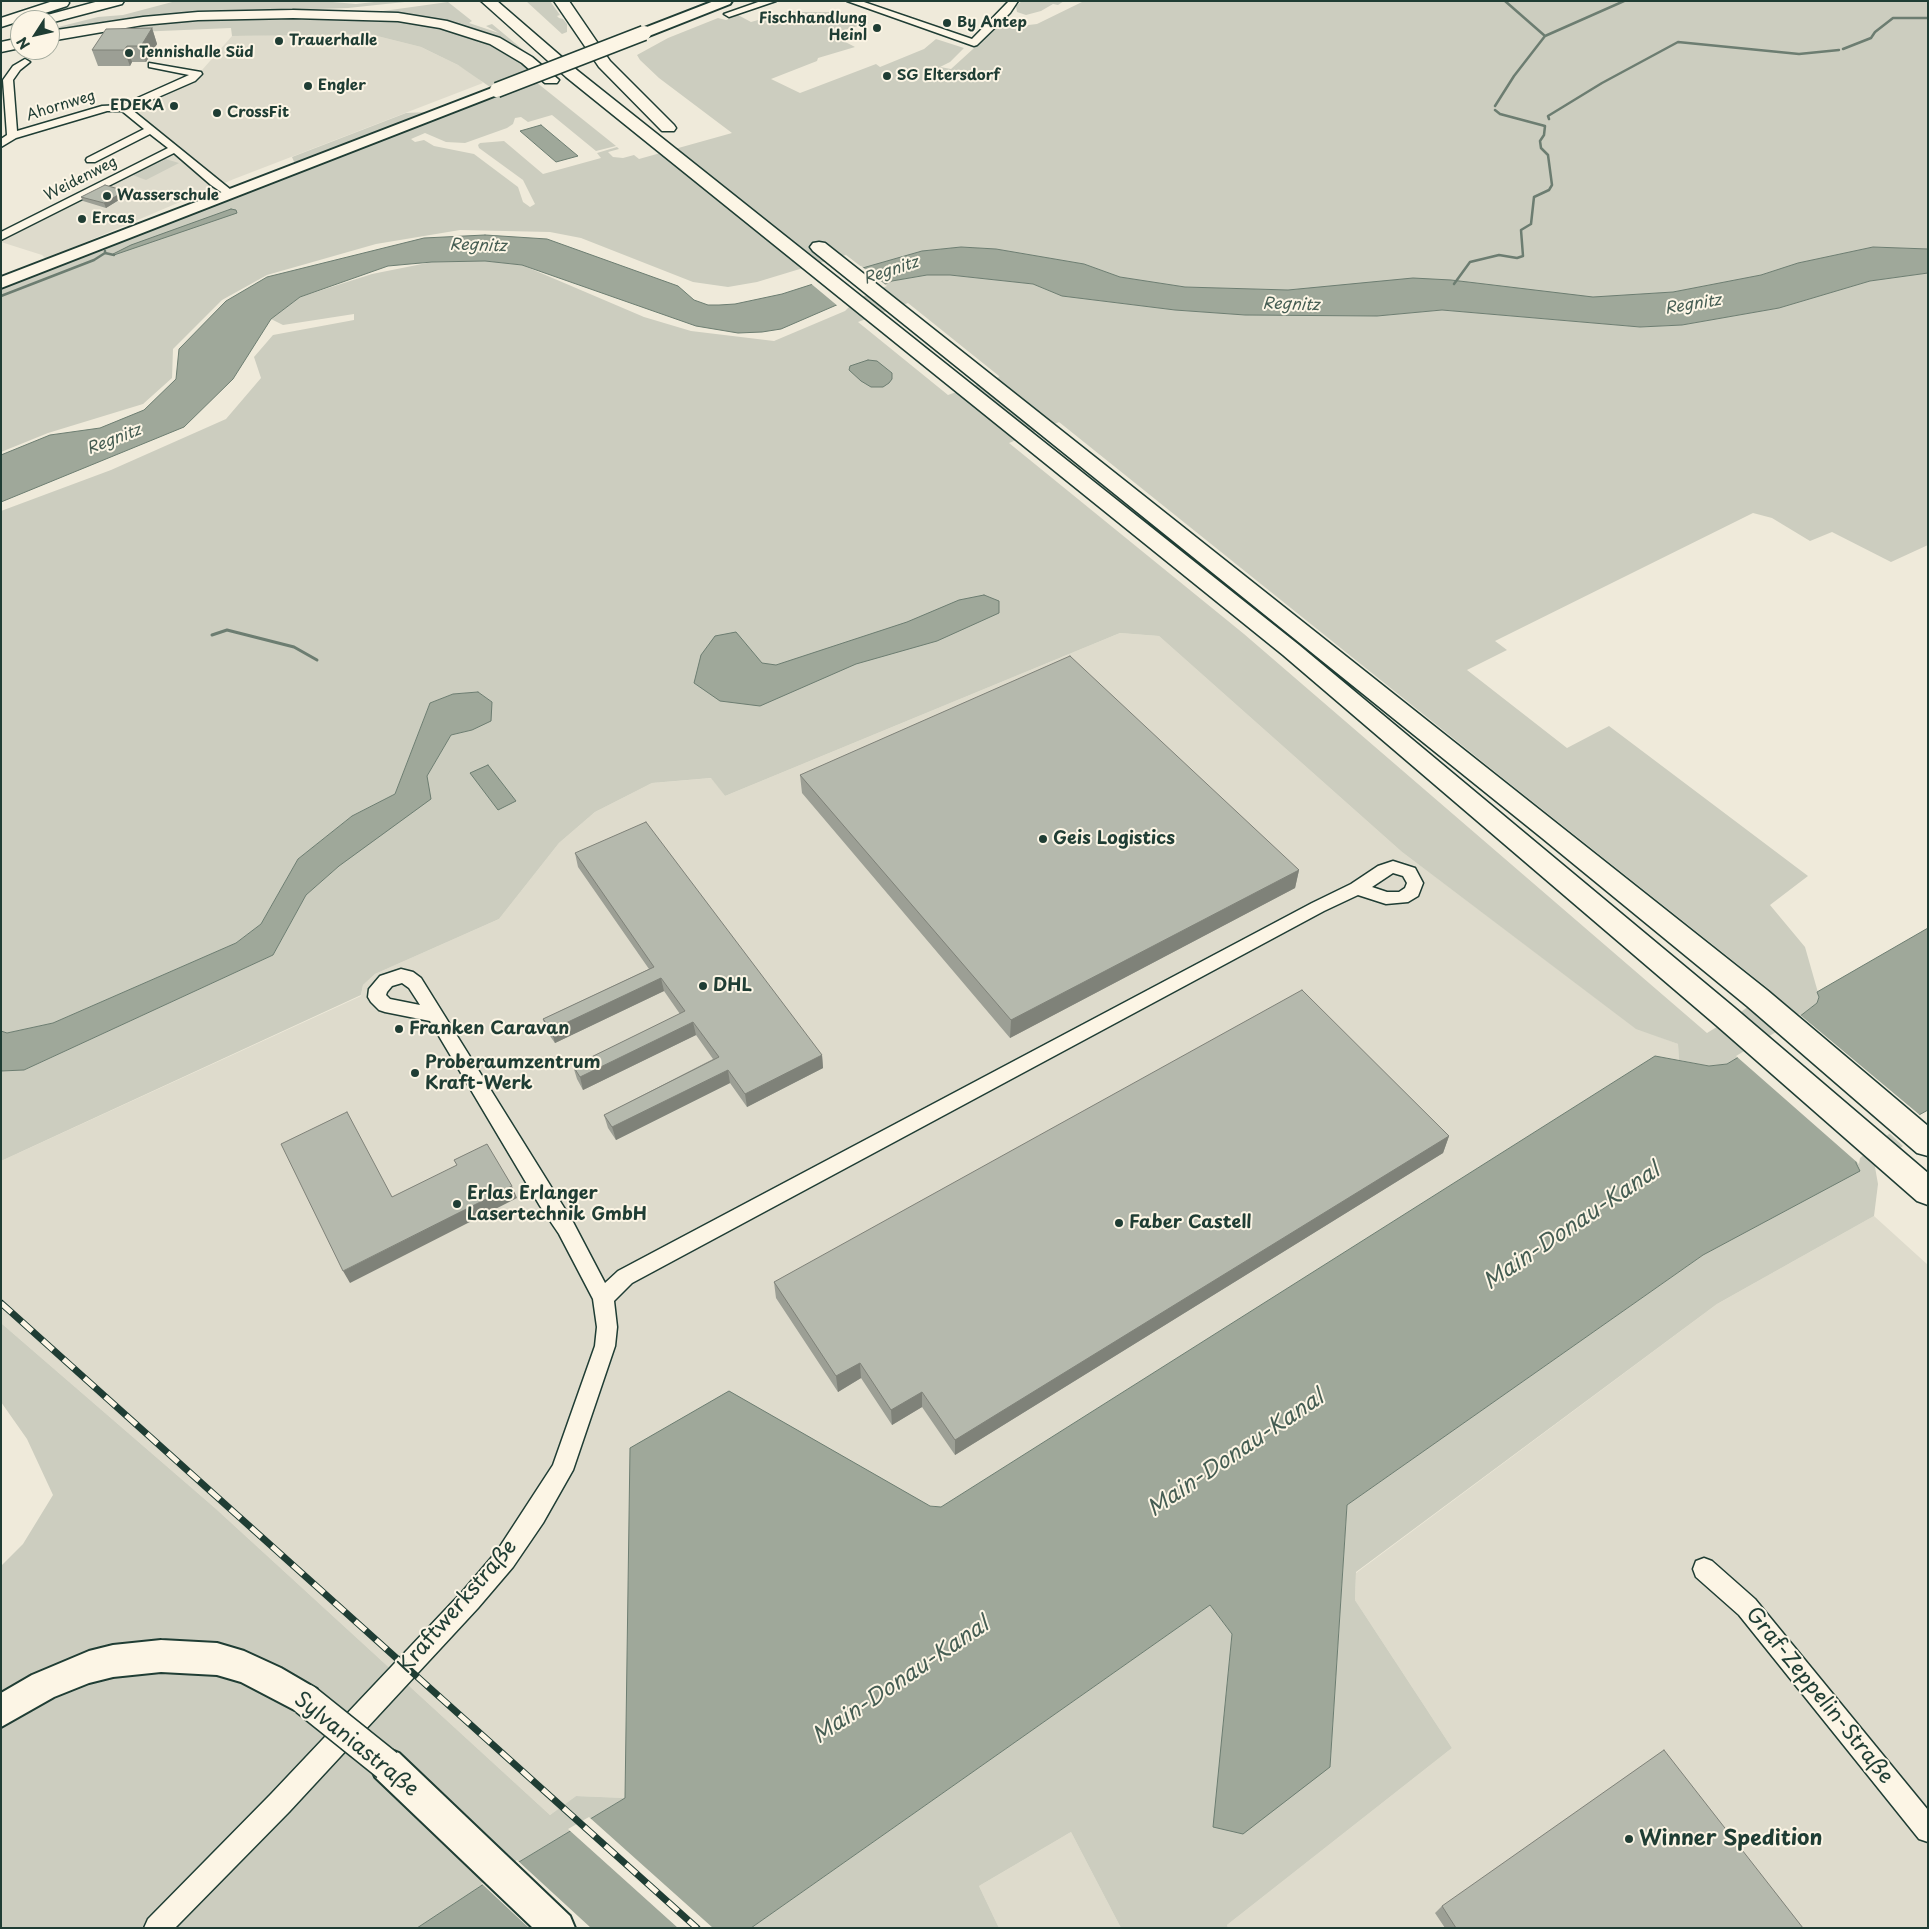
<!DOCTYPE html>
<meta charset="utf-8">
<style>
body{margin:0}
#map{position:relative;width:1929px;height:1929px;overflow:hidden;background:#efeada;font-family:"Playpen Sans",sans-serif}
canvas{display:block}
.frame{position:absolute;inset:0;border:2px solid #1f3d34;pointer-events:none}
.north{position:absolute;left:10px;top:10px;width:50px;height:50px;box-sizing:border-box;background:#fcf5e5;border:1px solid #a4ab9e;border-radius:50%;rotate:235deg;font-size:14px;font-weight:700;line-height:20px;text-align:center;color:#1f3d34}
.north::after{content:'';display:block;margin:auto;width:18px;height:22px;background:#1f3d34;clip-path:polygon(50% 0,100% 100%,50% 72%,0 100%)}
</style>
<div id="map">
<canvas width="1929" height="1929"></canvas>
<div class="frame"></div>
<div class="north">N</div>
</div>
<script>
const g = document.querySelector('canvas').getContext('2d');
g.lineJoin = 'round';
function fill(path, color) { g.fillStyle = color; g.fill(path, 'evenodd'); }
const toPath = rows => new Path2D(rows.map(r => 'M' + r).join(''));
function stroke(path, color, width, dash) { g.strokeStyle = color; g.lineWidth = width; g.lineCap = dash ? 'butt' : 'round'; g.setLineDash(dash || []); g.stroke(path); }
function label(font, color, halo, rows, align = 'center') {
  g.font = font + ' "Playpen Sans",sans-serif'; g.lineWidth = 4; g.setLineDash([]); g.textBaseline = 'middle'; g.strokeStyle = halo; g.fillStyle = color; for (const [text, x, y, turn = 0] of rows) {
    g.save(); g.translate(x, y); g.rotate((+turn || 0) * Math.PI / 180); g.textAlign = isNaN(turn) ? turn : align; if (halo) g.strokeText(text, 0, 0); g.fillText(text, 0, 0); g.restore();
  }
}
const built = toPath([
 [341,33,369,34,421,47,458,65,476,75,483,83,234,179,46,259,42,255,1,242,1,239,173,150,120,106,195,78,232,36],
 [1120,633,1159,636,1402,852,1636,1028,1678,1044,1679,1060,1655,1056,941,1507,630,1448,625,1798,576,1796,550,1815,215,1508,1,1323,1,1161,361,996,363,985,375,974,499,919,559,843,595,812,652,783,712,778,725,796],
 [1874,1216,1928,1265,1928,1928,1228,1928,1227,1925,1452,1748,1355,1600,1356,1573,1717,1304],
 [1071,1832,1121,1928,999,1928,979,1886]
]);
const green = toPath([
 [176,1,321,1,356,4,383,1,414,1,348,8,198,13,50,34,50,29,98,17,123,15],
 [526,1,550,1,560,15,557,16,559,18,563,19,567,24,567,32,562,34],
 [1022,1,1064,1,1058,5,1053,4,1041,11,1026,15,1017,12,1016,6],
 [1084,1,1928,1,1928,249,1873,247,1798,263,1761,275,1673,292,1593,298,1451,280,1288,290,1185,287,1120,277,1084,264,996,249,961,247,922,251,863,268,846,255,757,282,728,287,693,282,581,238,550,232,460,230,376,244,267,275,222,300,173,349,172,378,143,404,48,433,1,452,1,287,305,171,498,94,536,82,616,146,596,151,552,115,528,122,521,117,515,118,513,124,507,128,465,143,446,142,425,133,411,139,415,142,424,140,434,146,474,154,518,187,523,202,530,207,535,204,523,180,479,148,478,145,480,143,504,141,543,174,601,158,597,153,617,147,619,149,608,152,613,157,623,158,634,155,639,159,732,133,659,78,640,60,637,55,668,38,718,18,726,20,738,15,751,22,787,12,840,12,869,23,830,34,855,47,818,58,817,61,771,79,800,93,876,64,880,67,924,49,936,39,964,48,950,62,940,67,951,69,995,29,1037,24],
 [448,2,472,21,469,23,499,33,486,26,492,24,539,63,508,44,376,12],
 [373,17,434,25,490,43,534,71,490,87,458,65,421,47,369,34,232,36,231,28,113,33,148,25,197,19],
 [428,112,295,164,292,157,406,113],
 [162,158,179,163,146,180,130,174],
 [485,261,522,265,644,317,691,331,774,341,845,311,860,296,892,281,927,275,950,275,1033,284,1062,296,1175,310,1245,315,1377,316,1442,310,1640,327,1682,325,1779,308,1870,281,1928,273,1928,545,1891,562,1832,532,1810,541,1772,518,1753,513,1495,641,1507,650,1467,670,1567,748,1609,726,1808,876,1770,905,1805,947,1819,996,1817,1003,1777,1034,1727,1064,1709,1066,1679,1060,1678,1044,1636,1029,1402,852,1159,636,1120,633,725,796,711,778,652,783,595,812,559,843,499,919,375,974,363,985,361,995,1,1161,1,1071,24,1070,273,955,306,895,339,866,427,776,451,735,472,730,492,702,478,692,453,694,430,703,395,794,352,816,298,859,261,924,236,943,53,1023,7,1033,1,1031,1,511,111,470,226,419,261,378,254,357,273,335,354,320,354,314,283,325,271,319,300,297,372,274,432,262],
 [908,303,999,376,999,377,948,395,858,322],
 [1059,422,1499,775,1770,990,1741,1012,1707,1033,1244,634,1009,443],
 [1888,1132,1903,1146,1875,1167,1878,1184,1874,1216,1717,1304,1356,1572,1355,1600,1452,1748,1227,1925,1228,1928,1121,1928,1071,1832,979,1886,999,1928,751,1928,1210,1605,1232,1634,1223,1729,1330,1767,1347,1505,1703,1255,1859,1171,1856,1163,1857,1156],
 [1,1323,215,1508,550,1815,576,1796,625,1798,499,1874,417,1928,1,1928,1,1566,23,1544,53,1495,27,1439,1,1402]
]);
const water = toPath([
 [541,125,578,156,556,162,520,131,541,125],
 [231,209,236,210,237,213,114,255,113,254,131,245,231,209],
 [485,235,547,239,678,286,694,300,708,305,719,305,735,304,782,294,866,267,922,251,961,247,996,249,1084,264,1120,277,1185,287,1288,290,1413,278,1451,280,1593,297,1673,292,1761,275,1798,263,1873,247,1928,249,1928,273,1870,281,1779,308,1682,325,1640,327,1442,310,1377,316,1245,315,1175,310,1062,296,1033,284,950,275,927,275,892,281,781,329,762,332,738,333,696,326,522,265,485,261,432,262,388,266,300,297,271,319,233,379,184,427,1,502,1,455,50,435,100,428,144,410,176,379,179,349,226,301,267,277,424,238,485,235],
 [868,360,877,361,892,373,892,379,889,383,883,387,871,387,861,381,849,370,850,366,868,360],
 [984,595,999,601,999,613,937,641,856,664,760,706,720,701,694,683,701,655,715,636,736,632,762,663,776,665,907,622,959,600,984,595],
 [478,692,492,702,491,721,472,730,451,735,427,776,431,799,339,866,306,895,273,955,24,1070,1,1071,1,1031,7,1033,53,1023,236,943,261,924,298,859,352,816,395,794,430,703,453,694,478,692],
 [488,765,516,801,498,810,470,773,488,765],
 [1928,928,1928,1110,1888,1132,1857,1156,1856,1163,1860,1171,1703,1255,1347,1505,1330,1767,1243,1834,1213,1827,1232,1634,1210,1605,751,1928,417,1928,499,1874,625,1798,630,1448,729,1391,930,1506,941,1507,1655,1056,1709,1066,1727,1064,1777,1034,1817,1003,1819,997,1817,992,1928,928]
]);
const pier = toPath([
 [861,266,887,286,839,307,809,282],
 [1799,1014,1921,1116,1889,1134,1860,1158,1859,1164,1736,1056,1776,1032],
 [589,1817,713,1928,678,1928,568,1829],
 [517,1860,591,1928,529,1928,481,1883]
]);
const streamFar1 = toPath([
 [1545,36,1624,1],
 [1843,49,1871,38,1875,32,1893,18,1928,18],
 [1495,106,1514,76,1545,36,1505,1],
 [1549,119,1548,116,1602,83,1678,42,1799,54,1839,50],
 [105,253,114,255],
 [1454,284,1470,262,1499,255,1517,258,1523,256,1521,230,1531,224,1534,197,1549,190,1552,185,1548,155,1541,148,1540,141,1544,135,1545,126,1500,114,1495,110],
 [1,296,94,260,105,253,105,251]
]);
const stream = toPath([
 [212,635,227,630,294,647,317,660]
]);
const street = toPath([
 [761,1,776,1,729,17,724,14,761,1],
 [847,1,861,1,972,39,1009,1,1018,1,1010,13,977,45,974,46,847,1],
 [25,59,30,62,20,70,13,80,17,131,102,106,122,105,189,75,149,67,149,63,201,72,202,74,195,81,131,109,236,194,235,196,227,196,211,185,174,153,1,240,1,232,168,148,150,134,95,162,87,162,86,160,87,158,144,129,122,111,107,111,16,138,1,147,1,139,7,135,3,80,13,66,25,59],
 [1393,861,1415,868,1423,883,1418,896,1408,902,1386,904,1358,895,1324,911,632,1283,614,1301,617,1327,615,1346,573,1470,543,1523,513,1567,478,1608,289,1812,175,1928,144,1928,148,1919,271,1794,462,1592,497,1551,553,1465,595,1346,597,1327,593,1299,559,1234,540,1206,430,1021,385,1012,379,1010,371,1002,368,997,369,989,380,976,401,969,413,972,421,978,573,1222,605,1283,618,1271,1312,903,1351,884,1378,866,1393,861],
 [1393,873,1403,876,1407,883,1405,888,1399,892,1387,892,1372,887,1393,873],
 [402,983,409,988,420,1005,390,999,386,995,387,992,392,986,402,983],
 [1704,1558,1712,1561,1755,1599,1928,1810,1928,1842,1919,1839,1739,1615,1696,1577,1693,1569,1696,1561,1704,1558]
]);
const secondary = toPath([
 [714,1,732,1,730,4,649,36,644,37,638,33,639,30,714,1],
 [497,86,502,87,504,90,502,93,1,288,1,277,497,86],
 [161,1640,217,1643,244,1651,281,1668,317,1689,322,1700,317,1711,306,1716,241,1682,217,1675,161,1672,113,1677,89,1683,54,1697,1,1727,1,1693,32,1675,89,1651,113,1645,161,1640],
 [387,1748,399,1753,570,1916,575,1928,533,1928,375,1777,370,1765,375,1753,387,1748]
]);
const highway = toPath([
 [53,1,68,1,69,3,67,6,1,27,1,18,53,1],
 [99,1,124,1,122,4,50,23,50,20,38,20,40,17,99,1],
 [481,1,497,1,578,71,1299,645,1736,1009,1928,1173,1928,1205,1917,1201,1716,1025,1283,655,566,77,481,1],
 [554,1,569,1,610,61,674,125,676,128,674,131,662,131,599,67,554,1],
 [293,10,398,13,447,21,500,38,532,57,559,80,557,83,545,83,522,63,490,44,440,28,398,21,293,18,198,20,143,25,50,41,50,31,143,17,198,12,293,10],
 [20,38,20,48,1,52,1,42,20,38],
 [819,242,825,243,1767,990,1928,1126,1928,1156,1917,1153,1747,1006,1542,838,813,251,810,247,813,243,819,242]
]);
const rail = toPath([
 [1,1303,697,1928]
]);
const secondaryBridgeFar1 = toPath([
 [497,90,644,33]
]);
const secondaryBridge = toPath([
 [306,1700,387,1765]
]);
const wall = toPath([
 [152,28,157,44,146,62,132,62,130,66,98,66,92,50],
 [127,195,106,208,83,201,81,197],
 [800,775,1299,870,1295,888,1010,1038,802,793],
 [575,853,822,1055,823,1068,747,1107,730,1083,616,1140,608,1128,604,1115,713,1059,696,1035,583,1090,577,1079,573,1066,680,1014,664,991,555,1043,547,1032,543,1019,649,969,578,867],
 [1449,1136,1443,1153,955,1455,922,1407,892,1425,861,1378,838,1392,776,1298,774,1282],
 [1442,1906,1803,1928,1445,1928,1435,1913]
]);
const shadedWall = toPath([
 [152,28,157,44,146,62,141,46],
 [127,46,132,62,130,66,124,50],
 [125,191,127,195,106,208,104,203],
 [1299,870,1295,888,1010,1038,1011,1020],
 [661,978,664,991,555,1043,551,1030],
 [693,1022,696,1035,583,1090,580,1077],
 [822,1055,823,1068,747,1107,745,1094],
 [728,1070,730,1083,616,1140,612,1127],
 [1449,1136,1443,1153,955,1455,955,1440],
 [512,1186,517,1198,350,1283,343,1271],
 [860,1363,861,1378,838,1392,836,1376],
 [922,1392,922,1407,892,1425,891,1410]
]);
const building = toPath([
 [152,28,141,46,127,46,124,50,92,50,106,29,152,28],
 [105,185,125,191,104,203,81,197,105,185],
 [1070,656,1299,870,1011,1020,800,775,1070,656],
 [646,822,822,1055,745,1094,728,1070,612,1127,604,1115,719,1057,693,1022,580,1077,573,1066,685,1011,661,978,551,1030,543,1019,654,967,575,853,646,822],
 [1302,990,1449,1136,955,1440,922,1392,891,1410,860,1363,836,1376,774,1282,1302,990],
 [347,1112,392,1197,457,1165,454,1160,487,1144,512,1186,343,1271,281,1144,347,1112],
 [1664,1750,1803,1928,1456,1928,1442,1906,1664,1750]
]);
const markers = [
 [947,23,5,"#1f3d34"],
 [877,28,5,"#1f3d34"],
 [279,41,5,"#1f3d34"],
 [129,53,5,"#1f3d34"],
 [887,76,5,"#1f3d34"],
 [308,86,5,"#1f3d34"],
 [174,106,5,"#1f3d34"],
 [217,113,5,"#1f3d34"],
 [107,196,5,"#1f3d34"],
 [82,219,5,"#1f3d34"],
 [1043,839,5,"#1f3d34"],
 [703,986,5,"#1f3d34"],
 [399,1029,5,"#1f3d34"],
 [415,1073,5,"#1f3d34"],
 [457,1204,5,"#1f3d34"],
 [1119,1223,5,"#1f3d34"],
 [1629,1839,5,"#1f3d34"]
];
const farPoinames = [
 ["Fischhandlung",867,19,"right"],
 ["Heinl",867,36,"right"],
 ["By Antep",957,23],
 ["Trauerhalle",289,41],
 ["Tennishalle Süd",139,53],
 ["SG Eltersdorf",897,76],
 ["Engler",318,86],
 ["EDEKA",164,106,"right"],
 ["CrossFit",227,113],
 ["Wasserschule",117,196],
 ["Ercas",92,219]
];
const farStreetnames = [
 ["Ahornweg",61,106,-17],
 ["Weidenweg",81,179,-27]
];
const farWaternames = [
 ["Regnitz",478,246,2],
 ["Regnitz",891,271,-18],
 ["Regnitz",1291,305,2],
 ["Regnitz",1693,305,-9],
 ["Regnitz",114,440,-21]
];
const poiNames = [
 ["Geis Logistics",1053,839],
 ["DHL",713,986],
 ["Franken Caravan",409,1029],
 ["Proberaumzentrum",425,1063],
 ["Kraft-Werk",425,1084],
 ["Erlas Erlanger",467,1194],
 ["Lasertechnik GmbH",467,1215],
 ["Faber Castell",1129,1223]
];
const nearStreetnames = [
 ["Kraftwerkstraße",458,1607,-49],
 ["Graf-Zeppelin-Straße",1819,1696,51],
 ["Sylvaniastraße",356,1745,39]
];
const nearPoinames = [
 ["Winner Spedition",1639,1839]
];
const nearWaternames = [
 ["Main-Donau-Kanal",1572,1227,-34],
 ["Main-Donau-Kanal",1236,1454,-34],
 ["Main-Donau-Kanal",901,1681,-34]
];
fill(built, '#dedbcc');
fill(green, '#cccdbf');
fill(water, '#9fa89a');
stroke(water, '#6c7d71', 1);
fill(pier, '#efeada');
stroke(streamFar1, '#6c7d71', 2.5);
stroke(stream, '#6c7d71', 3);
stroke(street, '#1f3d34', 3);
stroke(secondary, '#1f3d34', 4);
stroke(highway, '#1f3d34', 3);
fill(street, '#fcf5e5');
fill(secondary, '#fcf5e5');
fill(highway, '#fcf5e5');
stroke(rail, '#1f3d34', 7);
stroke(rail, '#fcf5e5', 5, [14]);
stroke(secondaryBridgeFar1, '#1f3d34', 17, []);
stroke(secondaryBridge, '#1f3d34', 34, []);
stroke(secondaryBridgeFar1, '#fcf5e5', 14);
stroke(secondaryBridge, '#fcf5e5', 31);
fill(wall, '#9c9f95');
fill(shadedWall, '#7f8279');
fill(building, '#b5b9ad');
stroke(building, '#7f8279', 1);
for (const [x, y, r, color] of markers) { const dot = new Path2D(); dot.arc(x, y, r, 0, 2 * Math.PI); g.fillStyle = color; g.fill(dot); stroke(dot, '#fcf5e5', 2); }
label('bold 15px', '#1f3d34', '#fcf5e5', farPoinames, 'left');
label('15px', '#1f3d34', '#fcf5e5', farStreetnames);
label('italic 16px', '#455d53', '#fcf5e5', farWaternames);
label('bold 18px', '#1f3d34', '#fcf5e5', poiNames, 'left');
label('21px', '#1f3d34', '#fcf5e5', nearStreetnames);
label('bold 21px', '#1f3d34', '#fcf5e5', nearPoinames, 'left');
label('italic 22px', '#455d53', '#fcf5e5', nearWaternames);
</script>
